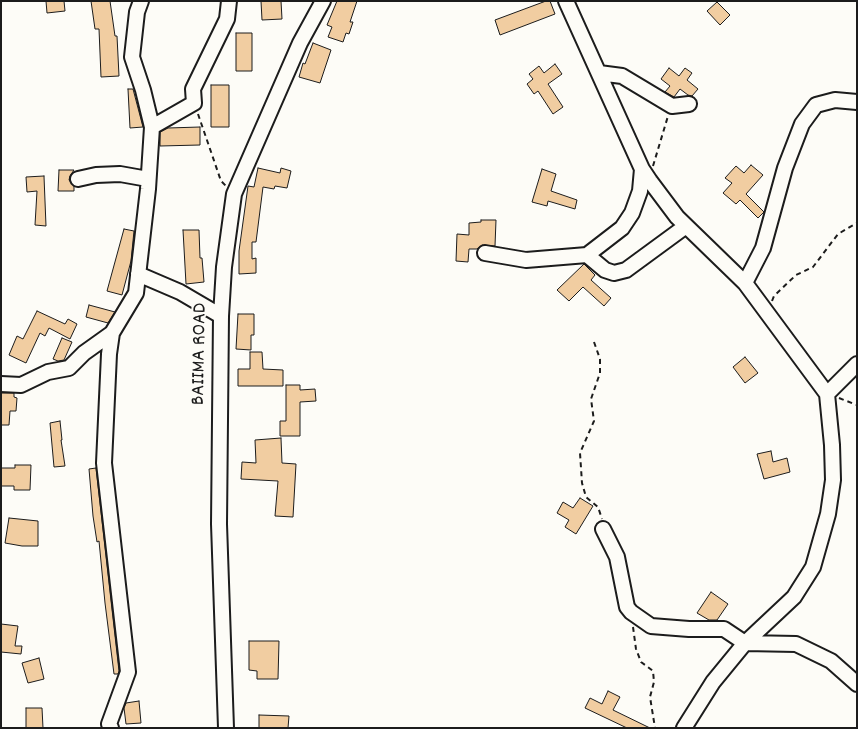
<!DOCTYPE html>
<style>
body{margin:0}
#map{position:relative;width:858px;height:729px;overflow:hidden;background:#fdfcf7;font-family:Dekko,sans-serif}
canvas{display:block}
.frame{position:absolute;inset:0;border:2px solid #1c1c1c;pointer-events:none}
</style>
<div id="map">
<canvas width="858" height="729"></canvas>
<div class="frame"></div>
</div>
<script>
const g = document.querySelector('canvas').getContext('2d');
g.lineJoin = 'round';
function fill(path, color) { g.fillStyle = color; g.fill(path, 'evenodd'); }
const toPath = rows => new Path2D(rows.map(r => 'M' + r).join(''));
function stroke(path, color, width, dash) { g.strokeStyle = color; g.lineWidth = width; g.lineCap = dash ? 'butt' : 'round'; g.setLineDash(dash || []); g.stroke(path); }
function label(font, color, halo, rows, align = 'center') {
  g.font = font + ' Dekko,sans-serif'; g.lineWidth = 4; g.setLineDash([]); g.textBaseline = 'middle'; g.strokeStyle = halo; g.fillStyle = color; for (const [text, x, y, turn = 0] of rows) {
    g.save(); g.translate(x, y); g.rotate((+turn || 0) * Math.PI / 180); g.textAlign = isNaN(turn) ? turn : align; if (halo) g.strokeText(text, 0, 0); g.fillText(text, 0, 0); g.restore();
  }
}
const building = toPath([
 [46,1,64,1,65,11,47,13,46,1],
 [91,1,110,1,115,36,117,36,119,76,101,77,99,29,95,29,91,1],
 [261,1,281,1,282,19,262,20,261,1],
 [337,1,357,1,350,22,353,22,349,34,346,33,343,42,328,37,332,27,327,25,337,1],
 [546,1,550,1,555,14,500,35,495,20,546,1],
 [717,2,730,15,720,25,707,11,717,2],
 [236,33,252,33,252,71,236,71,236,33],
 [313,43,331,50,320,83,299,77,303,63,305,64,313,43],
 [555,64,562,74,548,84,563,107,553,114,538,91,534,94,527,84,533,79,529,74,539,66,544,73,555,64],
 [669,68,679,76,685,68,692,73,687,80,698,89,692,96,688,95,680,89,674,97,665,92,670,86,661,79,669,68],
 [211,85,229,85,229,127,211,127,211,85],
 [128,89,133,89,143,127,130,128,128,89],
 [200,127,200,145,160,146,160,132,168,128,200,127],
 [751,165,763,175,746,194,764,212,758,218,740,200,736,204,723,193,732,183,725,178,736,166,744,173,751,165],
 [258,168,280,173,281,168,291,171,287,188,275,186,274,189,263,187,256,242,252,242,252,259,256,258,256,273,239,274,239,251,248,186,254,187,258,168],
 [542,169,556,174,551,191,577,200,575,209,548,201,547,206,532,202,542,169],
 [59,170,74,170,70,176,69,180,74,186,74,191,58,191,59,170],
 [44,176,46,226,35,225,37,191,27,192,26,177,44,176],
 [481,220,496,220,495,246,482,245,477,249,469,249,468,262,456,261,457,234,469,235,469,223,481,222,481,220],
 [124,229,134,231,131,261,122,295,107,291,124,229],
 [183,230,199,230,200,258,202,258,204,282,186,284,183,230],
 [584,264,595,275,591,280,611,298,604,306,583,287,569,301,557,290,584,264],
 [89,305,115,312,108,323,86,317,89,305],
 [37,311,65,324,68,319,77,324,70,339,49,328,45,336,40,333,26,363,9,355,17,336,23,339,37,311],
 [238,314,254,314,254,335,251,335,251,350,236,349,238,314],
 [62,338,72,342,64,360,58,361,53,359,62,338],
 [250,352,262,352,263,369,283,370,283,386,238,386,238,369,250,369,250,352],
 [745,357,758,373,745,383,733,367,745,357],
 [286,385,300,385,300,390,315,389,316,401,300,402,300,436,280,436,280,421,286,421,286,385],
 [1,393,14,393,14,397,17,398,16,411,10,411,9,425,1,425,1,393],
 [60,421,62,440,61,440,65,466,54,467,50,423,60,421],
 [281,438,282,463,296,464,293,517,275,516,278,481,241,479,242,462,256,463,255,440,281,438],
 [771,451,773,462,787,458,790,472,764,479,757,454,771,451],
 [15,465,31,465,30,490,14,490,14,486,1,486,1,468,15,468,15,465],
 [96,468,119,671,118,674,114,674,105,603,99,541,97,542,93,516,89,469,96,468],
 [580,498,593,506,576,534,565,527,569,520,557,513,563,502,573,508,580,498],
 [9,518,38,521,38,546,22,546,5,543,9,518],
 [711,592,728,604,717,620,709,620,697,613,711,592],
 [1,624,18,626,15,646,22,646,21,654,1,652,1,624],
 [249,641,279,641,278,679,257,679,257,671,249,670,249,641],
 [39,658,44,679,28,683,22,663,39,658],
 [608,691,620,697,613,710,650,728,627,728,585,708,590,698,602,704,608,691],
 [139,701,141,723,126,724,124,708,126,703,139,701],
 [26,708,42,708,43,728,26,728,26,708],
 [259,715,289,716,288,728,259,728,259,715]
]);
const path = toPath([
 [198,114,221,181,226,186],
 [653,166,668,116],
 [772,301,774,296,796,275,813,267,838,234,857,223],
 [594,342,600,359,600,373,591,399,594,421,580,453,582,483,586,497,598,507,602,519],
 [839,398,857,405],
 [633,627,636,649,641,662,653,671,654,682,650,697,655,728]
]);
const minor = toPath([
 [141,1,137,12,132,57,143,90,152,127],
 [566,1,642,169,650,181,677,217,745,283,827,394,832,445,833,480,828,514,813,567,794,597,745,643,713,682,684,728],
 [599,73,622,76,672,106,689,104],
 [78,179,96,175,120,174,148,179],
 [485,253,526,260,587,255,622,228,632,213,640,191,642,169],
 [587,255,605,270,614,273,626,270,686,226],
 [138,274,180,292,221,316],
 [745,283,763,248,785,168,802,124,816,105,835,100,857,102],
 [1,384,21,385,48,372,69,368,84,353,112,333],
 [827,394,857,364],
 [603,529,617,557,627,607,631,612,651,626,689,629,724,629,745,643,796,644,831,661,857,684],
 [111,728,109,724,128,672,104,463,109,354,112,333,136,293,148,189,152,127,194,103,193,89,227,19,229,1],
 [226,728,219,524,221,316,224,267,234,194,300,43,323,1]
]);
const streetNames = [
 ["BAIIMA ROAD",201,354,-89]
];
fill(building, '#f1cda1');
stroke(building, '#1c1c1c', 1);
stroke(minor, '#1c1c1c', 18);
stroke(path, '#1c1c1c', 2, [5, 4]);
stroke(minor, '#fdfcf7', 14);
label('20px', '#1c1c1c', '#fdfcf7', streetNames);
</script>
